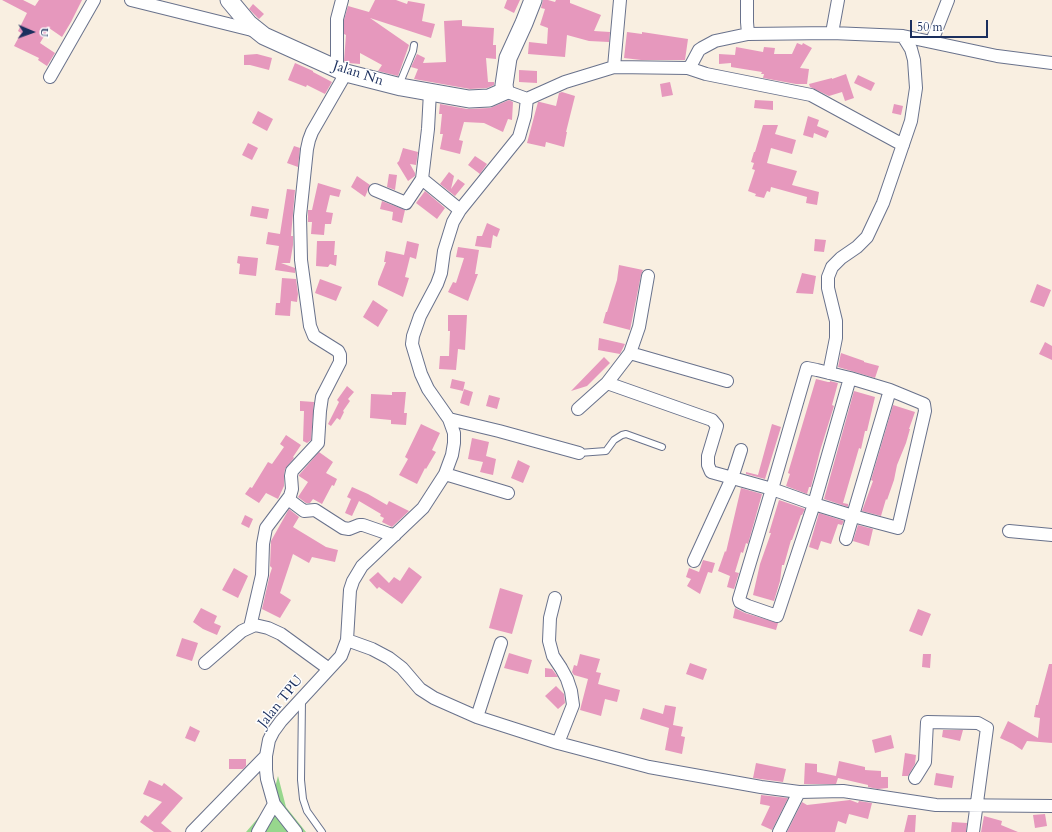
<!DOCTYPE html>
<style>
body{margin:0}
#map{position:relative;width:1052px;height:832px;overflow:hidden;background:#f9efe1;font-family:Cardo,serif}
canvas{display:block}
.north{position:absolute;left:12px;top:12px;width:40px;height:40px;-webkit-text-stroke:3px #fff;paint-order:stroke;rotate:92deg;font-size:11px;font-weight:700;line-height:16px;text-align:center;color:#1b2f5e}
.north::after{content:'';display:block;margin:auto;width:14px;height:18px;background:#1b2f5e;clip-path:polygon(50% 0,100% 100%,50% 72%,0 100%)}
.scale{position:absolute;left:910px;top:20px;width:78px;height:18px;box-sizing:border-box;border:2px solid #1b2f5e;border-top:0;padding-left:5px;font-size:12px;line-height:14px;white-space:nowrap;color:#1b2f5e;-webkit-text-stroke:3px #fff;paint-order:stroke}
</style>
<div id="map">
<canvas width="1052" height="832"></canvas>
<div class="north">U</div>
<div class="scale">50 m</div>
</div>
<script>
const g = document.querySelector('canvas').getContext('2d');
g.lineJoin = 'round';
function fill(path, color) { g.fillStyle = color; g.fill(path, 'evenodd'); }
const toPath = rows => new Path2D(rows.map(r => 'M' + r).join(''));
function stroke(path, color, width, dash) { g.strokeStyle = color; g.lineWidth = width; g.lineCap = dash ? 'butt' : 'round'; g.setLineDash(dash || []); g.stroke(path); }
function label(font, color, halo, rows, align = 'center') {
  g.font = font + ' Cardo,serif'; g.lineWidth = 3; g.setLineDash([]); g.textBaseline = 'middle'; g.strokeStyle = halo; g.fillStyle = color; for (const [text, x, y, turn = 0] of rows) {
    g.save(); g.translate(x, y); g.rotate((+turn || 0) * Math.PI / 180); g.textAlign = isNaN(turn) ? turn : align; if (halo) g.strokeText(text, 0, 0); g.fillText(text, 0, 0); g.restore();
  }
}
const green = toPath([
 [278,776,286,807,306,832,246,832,271,803]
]);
const building = toPath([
 [2,0,23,0,35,6,39,0,82,0,71,22,62,37,49,28,40,43,55,53,47,66,38,60,39,58,14,46,21,33,18,31,27,13],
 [375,0,396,0,407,4,408,1,425,4,422,21,435,24,431,38,370,18,409,45,398,76,378,71,382,65,360,53,360,64,348,63,344,61,346,35,344,34,344,20,348,6,369,12],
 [507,0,520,0,514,13,504,8],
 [543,0,548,0,555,2,556,0,570,0,570,3,601,15,594,31,610,32,609,42,589,41,567,35,565,57,528,54,529,42,547,44,548,28,540,25,545,9,541,8],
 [253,4,264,14,259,19,249,9],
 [462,20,462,26,494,28,493,45,496,45,496,59,486,58,488,82,494,82,494,85,487,88,470,89,414,79,418,69,411,67,417,54,425,58,423,63,446,62,444,21],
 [627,32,642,34,642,32,688,39,685,60,641,60,624,58],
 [797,43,802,45,803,43,812,48,800,68,809,69,807,84,796,84,763,78,764,74,761,74,762,72,731,67,731,63,719,64,719,54,735,55,736,47,763,52,764,47,775,48,774,54,792,54],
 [244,55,257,54,272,58,269,70,250,65,244,65],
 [295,63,313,71,313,72,332,82,325,94,307,85,306,87,288,80],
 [519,70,537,71,537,83,519,82],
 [846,74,854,98,845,101,842,92,829,96,810,87,809,84,832,78,832,79],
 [858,75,875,83,871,91,854,83],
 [670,82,673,95,662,97,660,84],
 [562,92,575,96,566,132,567,132,564,147,546,142,545,147,527,143,538,102,540,102,556,106,559,93],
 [509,100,513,102,512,120,508,119,503,132,484,123,464,122,459,140,463,141,460,154,440,149,443,134,440,134,442,114,439,114,440,104,467,109,490,108],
 [755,100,773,101,773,110,754,108],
 [894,104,903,106,901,115,892,113],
 [258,111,273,119,267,131,252,123],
 [808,116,819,120,817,126,829,131,826,138,814,133,813,138,803,135],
 [763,125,778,125,775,134,796,140,792,154,771,148,767,163,797,171,792,185,819,192,817,205,806,203,807,197,771,187,770,192,767,191,764,198,755,196,756,194,748,191,755,170,752,169,754,163,751,162,754,152,755,152],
 [248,143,258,148,252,160,242,155],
 [294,146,300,148,298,167,287,163],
 [403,148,418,152,416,165,410,164,415,173,415,176,408,181,397,163,399,161],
 [475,156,487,164,480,174,468,165],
 [449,172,454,176,451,189,458,179,465,184,455,196,440,184],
 [389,174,397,175,395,190,387,187],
 [357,176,370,185,365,197,351,187],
 [318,183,341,190,339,197,330,195,326,212,333,213,331,224,325,224,324,235,311,234,312,222,308,222,308,210,312,210],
 [287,189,295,190,291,236,293,236,293,245,290,263,281,263,295,268,295,273,275,270,279,246,266,244,268,232,280,234],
 [425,191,445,208,437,219,416,203],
 [382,201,405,210,402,223,392,220,393,212,380,209],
 [252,206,269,209,267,219,250,216],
 [487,223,500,229,497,237,493,235,491,248,475,246,477,236,482,236],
 [815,239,826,240,824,252,814,251],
 [317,241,335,241,334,255,337,255,336,266,330,264,328,267,316,266],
 [407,241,419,244,416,259,410,257,405,277,409,278,403,297,378,285,378,282,386,262,384,262,386,251,404,255],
 [458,247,479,250,475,274,478,274,468,301,448,292,453,282,456,283,464,258,456,257],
 [238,256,258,258,256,276,239,274,240,264,237,263],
 [619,265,643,270,641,275,630,330,603,323,606,312,607,312,617,280],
 [802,273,816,276,813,294,796,293],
 [282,278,296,279,298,294,297,302,291,301,290,316,275,315,276,303,280,303],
 [320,279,342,287,336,301,315,293],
 [1037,284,1051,290,1044,307,1030,302],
 [373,300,388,310,378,327,363,317],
 [448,315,467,315,465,350,458,349,456,370,439,369,440,356,449,356,450,331,448,331],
 [599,338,625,344,620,354,598,350],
 [1045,342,1052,346,1052,360,1039,354],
 [841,353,864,361,864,362,879,366,875,378,838,367],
 [604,357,610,363,587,386,571,391],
 [452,379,465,382,463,391,450,388],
 [816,379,828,382,830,382,830,381,838,383,832,405,834,406,820,451,811,487,809,487,807,494,786,486,790,474,788,473],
 [347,386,354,392,348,399,350,401,343,411,344,412,340,420,337,418,331,426,328,424,339,402,337,400],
 [464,389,473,392,469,406,460,403],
 [854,391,875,397,867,431,865,431,861,449,859,448,843,503,848,504,848,507,824,499],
 [392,392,406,392,404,413,407,413,406,425,391,424,391,420,370,418,371,394,392,395],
 [489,395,500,398,497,409,486,406],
 [300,401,314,402,311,440,307,443,303,441,304,411,300,411],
 [893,405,915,412,909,429,910,429,906,443,897,465,894,480,887,500,886,499,881,516,862,511,873,481,871,480],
 [421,424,440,433,432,450,436,452,426,469,425,468,417,484,399,475,408,459,405,457],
 [772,424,781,427,765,479,746,474,746,472,758,475],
 [286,435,301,445,293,457,294,458,285,469,284,476,284,486,278,499,266,493,259,503,245,494,250,487,252,488,268,462,272,464,284,447,280,444],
 [472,438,489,442,486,456,496,459,493,475,480,472,483,462,468,459],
 [319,452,333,462,326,473,337,479,334,486,332,485,322,504,313,499,310,503,306,503,298,497,308,482,299,476,299,475],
 [518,460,530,466,523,483,511,478],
 [352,487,368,494,387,505,389,501,409,511,392,527,382,522,384,518,380,516,381,514,359,501,352,516,345,513,351,499,347,497],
 [741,488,762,494,748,544,746,543,743,553,741,552,735,572,739,573,734,589,727,587,730,576,718,571,725,551,726,552],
 [779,500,805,509,802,515,801,515,792,540,791,540,784,565,782,565,780,581,774,601,753,595,760,564,771,533,769,533],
 [289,509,299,517,293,527,326,547,338,550,335,562,312,557,309,563,293,554,280,593,291,600,280,618,262,609,270,574,272,568,270,566,271,541],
 [819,513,844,521,842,525,838,524,831,544,821,541,818,550,809,547],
 [245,515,253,519,249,528,241,524],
 [858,525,873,529,869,546,853,541],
 [703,560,715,563,712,573,708,572,700,594,687,586,691,579,686,577,689,568,699,572],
 [409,567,422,577,402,604,379,587,377,589,369,580,378,572,389,583,394,577,400,581],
 [234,568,248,576,238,598,222,590],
 [500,588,523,595,512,634,489,628],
 [201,608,217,616,214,623,221,626,217,635,203,629,193,622],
 [735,608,745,613,778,623,776,630,733,618],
 [918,609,931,614,922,636,909,631],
 [182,638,198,643,192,661,176,656],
 [509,653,532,660,528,674,504,668],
 [580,654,600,659,596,672,601,673,598,684,620,690,617,702,605,699,601,716,580,710,588,679,574,675,572,672,574,665,577,666],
 [923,654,931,654,930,668,922,667],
 [690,663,707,669,703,680,686,674],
 [1049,664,1052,664,1052,743,1027,741,1022,750,1013,744,1000,738,1008,721,1038,738,1040,718,1034,717,1036,705,1038,705],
 [545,668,552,669,558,677,545,677],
 [556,686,564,694,565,703,558,709,545,696],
 [665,705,676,707,673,725,683,727,681,736,685,737,682,754,665,750,669,728,640,719,643,708,663,714],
 [190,726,200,731,195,742,185,738],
 [943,730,963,730,960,741,942,737],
 [891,735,894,748,875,753,872,740],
 [905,753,916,755,915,764,908,776,902,776],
 [229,759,246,759,246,766,243,769,229,769],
 [839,761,865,767,865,770,881,771,881,777,888,777,888,788,878,789,868,787,868,785,838,778,836,784,804,784,805,763,817,764,817,772,836,776],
 [756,763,786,769,783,782,753,778],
 [936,773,954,776,952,788,934,785],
 [149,780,162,786,164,783,183,798,161,823,172,832,154,832,140,822,145,815,148,817,162,802,143,794],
 [761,795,788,798,772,830,761,825,770,806,760,804],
 [850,800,858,803,859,801,872,803,868,819,849,814,846,824,838,821,835,832,787,832,802,802,807,805],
 [1045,814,1047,826,1035,828,1033,815],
 [908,815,916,815,915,832,904,832],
 [984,816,1002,821,1001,825,1018,832,981,832],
 [952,822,967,823,966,832,951,832]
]);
const lane = toPath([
 [399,85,413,51,414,45],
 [579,453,606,451,614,440,622,435,626,434,662,447],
 [302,700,301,780,303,799,307,811,322,832]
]);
const street = toPath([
 [131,0,256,31],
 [747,0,747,22,748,34],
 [832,33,838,0],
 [932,41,948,0],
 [614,67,620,0],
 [337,68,337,19,342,0],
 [688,68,706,74,811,95,903,145],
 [50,77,94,0],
 [505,91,527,99,565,82,614,67,688,68,691,65,699,50,702,48,715,41,748,34,832,33,903,36,997,56,1052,63],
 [430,92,428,129,422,179,460,210],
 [375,190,406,203,422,179],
 [630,353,727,381],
 [829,373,836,338,836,321,828,288,828,277,832,267,841,258,857,247,867,237,883,203,911,121,916,88,914,60,911,49,903,36],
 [607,383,712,420,717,426,708,456,708,465,711,472,772,489,814,504,853,516,898,528,925,411,924,404,890,390,850,378,817,370,807,368,772,489,739,599,740,602,748,606,777,616,814,504,850,378],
 [578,409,607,383,630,353,639,327,648,276],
 [449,419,499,431,579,453],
 [445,474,508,493],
 [288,499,304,511,315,510,343,528,349,529,359,525,363,525,389,534,395,535],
 [1009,531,1052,535],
 [846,539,890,390],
 [694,561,732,478,741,450],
 [555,598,550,618,549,641,553,656,561,668,567,679,571,691,573,705,558,743],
 [250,627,262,575,263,544,266,528,290,496,292,489,291,476,292,471,318,443,320,411,322,397,340,362,340,355,338,351,314,336,310,326,301,260,300,216,307,149,309,140,312,132,346,73],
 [347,640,372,649,389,658,402,668,420,689,434,698,477,717,558,743,649,767,761,787,799,792,843,791,936,805,1052,806],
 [205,663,242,631,255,625,268,628,281,634,329,669],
 [477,717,501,643],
 [915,778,925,762,927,722,978,723,987,728,973,832],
 [192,832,266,756],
 [258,832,274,804],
 [296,832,274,804,267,779,266,770,266,756,269,740,273,732,281,721,341,656,347,640,350,590,353,581,362,566,423,508,445,474,452,455,454,443,454,433,449,419,428,389,421,374,412,344,413,336,420,316,437,284,441,273,444,251,453,222,460,210,519,137,525,116,527,99],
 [779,832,799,792]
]);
const secondary = toPath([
 [229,0,249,24,264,36,346,73,401,87,469,99,489,98,505,91,504,85,508,58,524,23,533,0]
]);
const streetNames = [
 ["Jalan Nn",358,74,18],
 ["Jalan TPU",281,702,-51]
];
fill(green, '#97d78d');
fill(building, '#e698bd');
stroke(lane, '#69728c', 8);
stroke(street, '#69728c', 14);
stroke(secondary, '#69728c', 19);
stroke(lane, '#fff', 6);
stroke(street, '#fff', 12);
stroke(secondary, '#fff', 17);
label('14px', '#1b2f5e', '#fff', streetNames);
</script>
